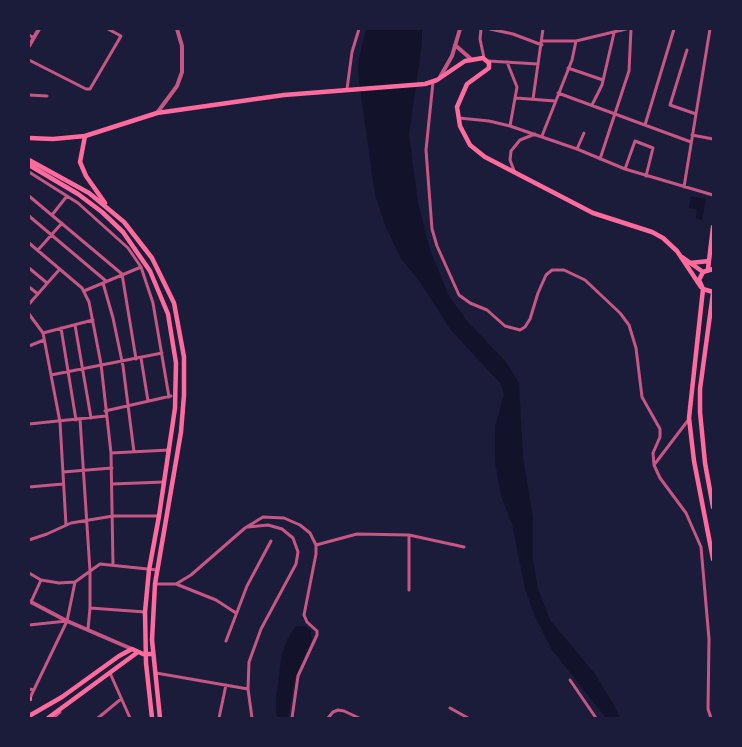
<!DOCTYPE html>
<style>
body{margin:0}
#map{position:relative;width:742px;height:747px;overflow:hidden;background:#1b1b3a;font-family:Poppins,sans-serif}
canvas{display:block}
.frame{position:absolute;inset:0;border:30px solid #1b1b3a;pointer-events:none}
</style>
<div id="map">
<canvas width="742" height="747"></canvas>
<div class="frame"></div>
</div>
<script>
const g = document.querySelector('canvas').getContext('2d');
g.lineJoin = 'round';
function fill(path, color) { g.fillStyle = color; g.fill(path, 'evenodd'); }
const toPath = rows => new Path2D(rows.map(r => 'M' + r).join(''));
function stroke(path, color, width, dash) { g.strokeStyle = color; g.lineWidth = width; g.lineCap = dash ? 'butt' : 'round'; g.setLineDash(dash || []); g.stroke(path); }
const water = toPath([
 [366,29,422,29,422,44,409,135,418,203,430,250,449,296,467,321,506,362,519,383,523,456,533,517,533,561,538,589,550,620,595,674,614,705,620,718,606,718,552,650,534,614,525,589,512,524,501,496,495,462,495,426,504,395,500,383,450,329,418,279,401,259,385,225,375,195,359,81,358,63],
 [691,196,706,199,702,220,696,219,697,209,689,208],
 [299,626,306,626,311,631,312,640,295,678,288,718,279,718,276,715,276,697,282,654,287,640,295,627]
]);
const minor = toPath([
 [481,29,480,39,484,58],
 [490,29,513,34,542,45],
 [29,35,34,38],
 [543,41,576,41,626,29],
 [687,50,670,105,696,114],
 [29,60,86,89,90,89,121,36,108,29],
 [488,61,538,64],
 [507,62,517,87,510,126],
 [568,68,603,80],
 [433,82,426,150,432,229,437,246,459,295,470,303,487,310,505,326,520,330,525,327,530,319,538,293,546,275,552,270,564,270,585,280,620,313,629,325,636,348,642,397,660,429,660,437,653,453,654,465,660,478,686,513,701,547,709,639,708,709,711,718],
 [347,89,352,52,359,29],
 [558,93,691,142],
 [29,95,47,96],
 [516,98,555,101],
 [533,99,543,29],
 [592,105,602,85,614,33],
 [459,118,489,121,510,126,577,149,625,169,713,195],
 [645,125,674,29],
 [692,135,713,139],
 [542,136,572,60,576,41],
 [577,149,584,133],
 [600,159,629,71,631,29],
 [625,169,635,141,653,148,646,176],
 [29,172,78,203,128,248,141,267,153,303,169,397],
 [515,173,510,160,511,151,520,140,535,134],
 [684,187,710,29],
 [29,196,122,274,136,359],
 [52,215,67,196],
 [29,216,106,281],
 [29,243,82,288,89,302,101,364,111,453,113,565],
 [38,250,62,223],
 [29,268,47,283],
 [103,283,113,318,123,366,134,452],
 [29,287,38,294],
 [84,291,141,267],
 [29,304,59,270],
 [29,314,43,333,60,422,66,525],
 [75,325,91,418],
 [61,328,76,420],
 [43,333,93,320],
 [29,346,44,340],
 [141,358,148,401],
 [51,375,162,353],
 [105,411,171,396],
 [80,419,90,571,90,608,88,629],
 [29,424,106,416],
 [111,453,169,450],
 [654,465,689,419],
 [63,472,112,468],
 [112,484,164,482],
 [29,487,63,484],
 [248,527,268,525,282,529,293,538,298,552,296,564,261,629,249,662,248,689,252,718],
 [29,540,47,534,71,523,113,516,159,516],
 [316,545,357,534,409,535,464,547],
 [29,573,41,580,59,583,75,582,100,564,157,570],
 [155,584,176,584,191,575,245,528,263,517,284,518,300,525,310,533,316,545,316,554,304,615,307,622,317,631,317,635,298,676,292,718],
 [176,584,216,600,236,613],
 [409,590,409,535],
 [31,602,41,580],
 [90,608,145,612],
 [29,625,67,621],
 [226,641,247,586,271,541],
 [110,673,130,718],
 [156,673,248,689],
 [570,680,596,718],
 [29,689,34,690],
 [29,700,67,621,75,582],
 [450,708,468,718],
 [53,718,60,712],
 [98,718,121,699],
 [219,718,226,685],
 [328,718,333,712,338,710,344,711,359,718]
]);
const tertiary = toPath([
 [455,45,471,59],
 [29,46,39,29],
 [440,77,452,56,460,29],
 [157,113,177,86,182,72,182,46,177,29],
 [29,601,67,621,132,649]
]);
const secondary = toPath([
 [29,138,53,139,85,136,157,113,284,95,425,84,437,80,465,61,483,58,489,63,489,68,467,84,457,107,460,126,470,145,485,157,593,213,652,232,663,238,677,251,701,287],
 [682,257,703,272],
 [29,699,30,699],
 [29,716,62,697,119,656,132,649,143,654,153,654],
 [48,718,138,652]
]);
const primary = toPath([
 [85,136,80,162,86,176,105,203],
 [29,160,89,193,124,222,152,258,174,303,184,357,184,395,181,432,155,584,152,640,160,718],
 [29,165,78,194,102,212,123,232,150,271,168,314,176,363,175,408,159,516,149,570,145,612,146,663,152,718],
 [690,263,709,261],
 [708,269,713,227],
 [713,269,703,272,699,280,703,289,713,292],
 [703,289,689,418,694,461,713,559],
 [713,293,700,389,700,412,705,463,713,507]
]);
fill(water, '#12122b');
stroke(minor, '#c65784', 3);
stroke(tertiary, '#c65784', 4);
stroke(secondary, '#ff6b9d', 4.5);
stroke(primary, '#ff6b9d', 4.5);
</script>
